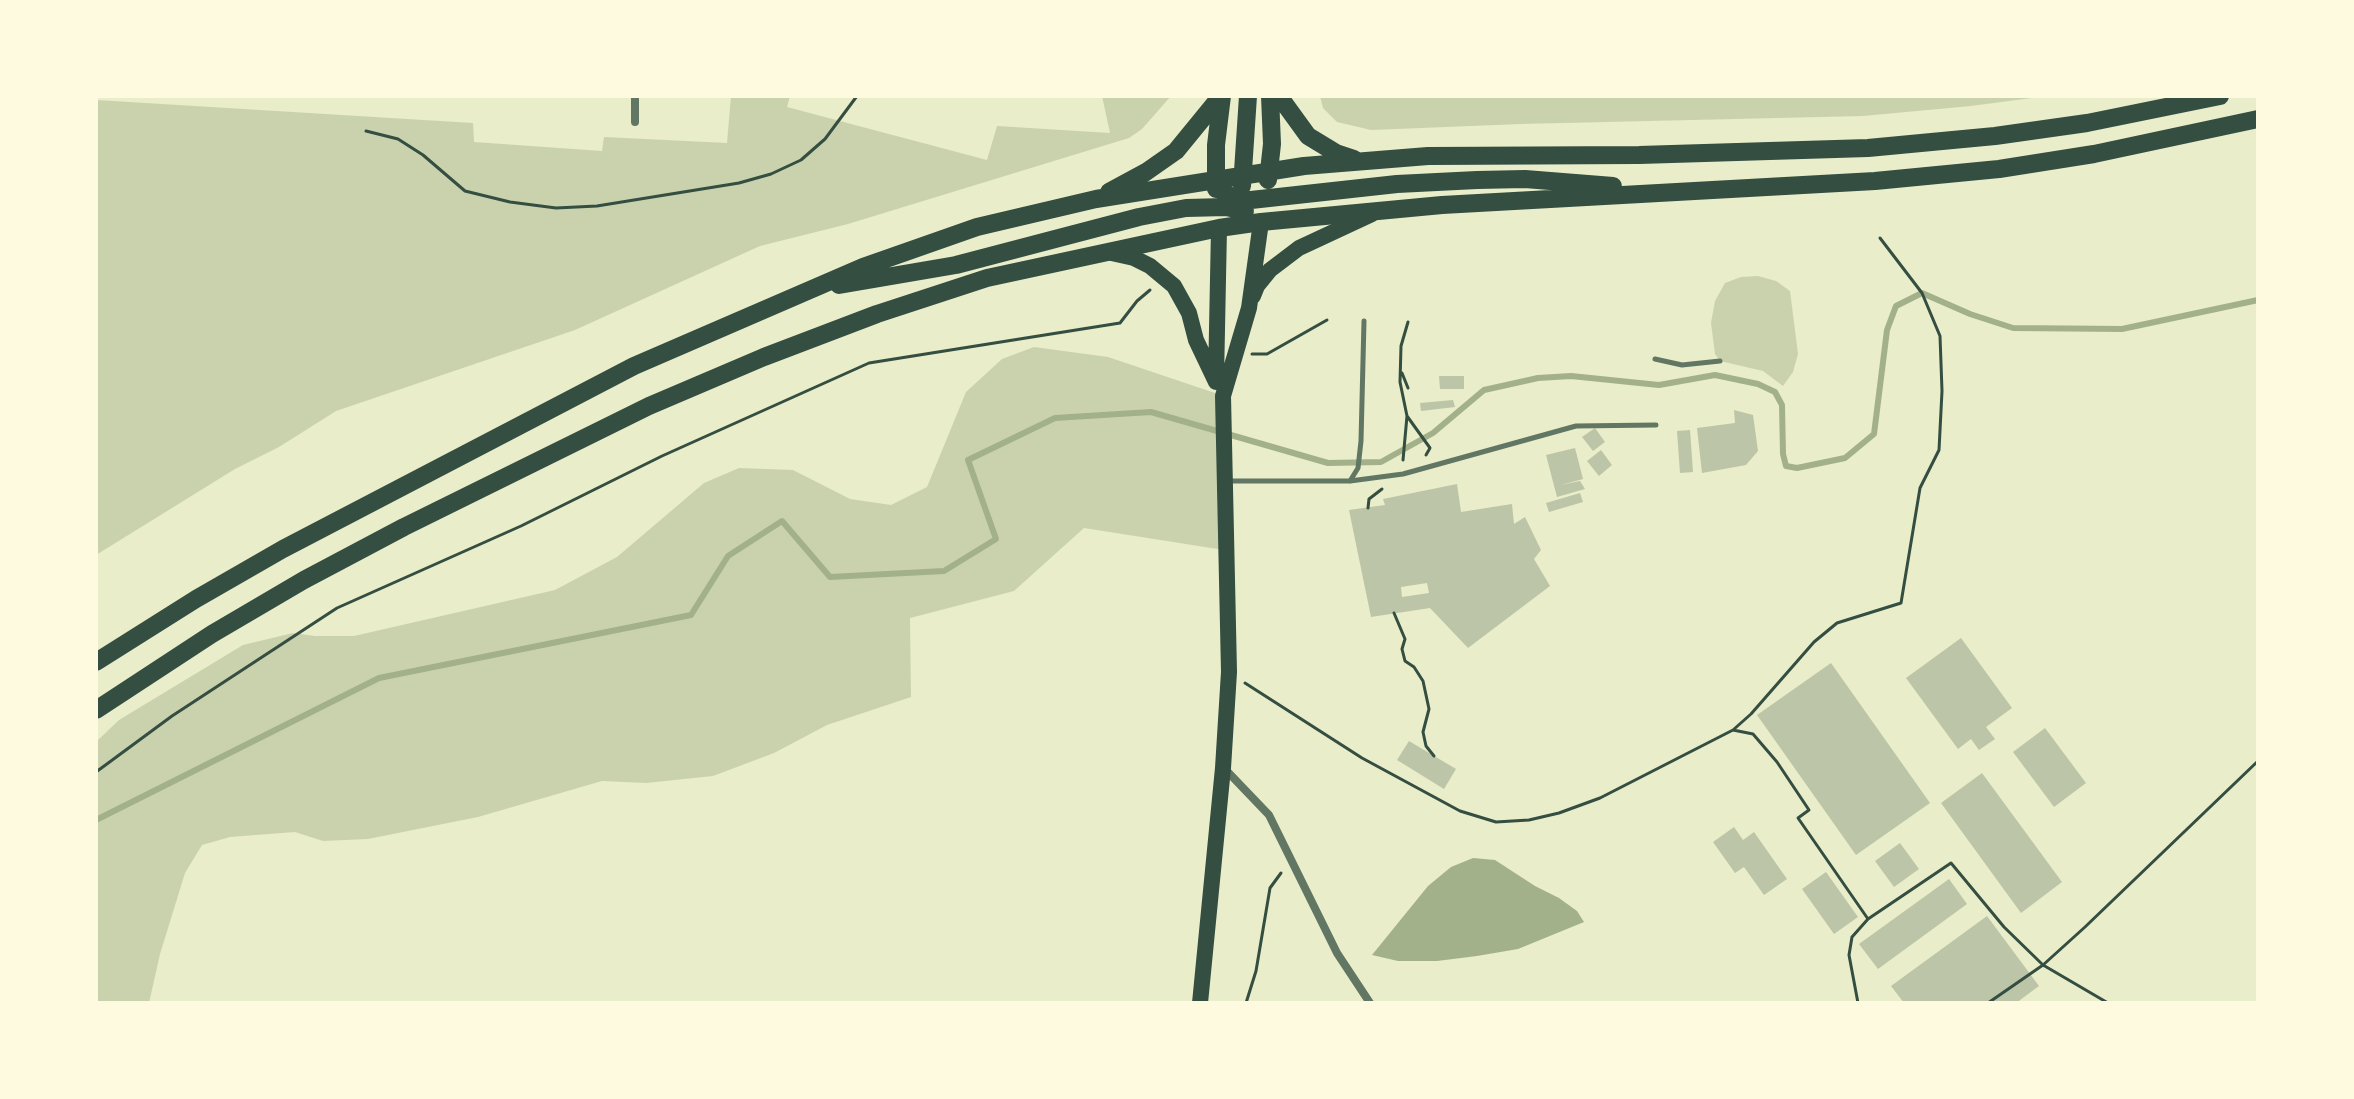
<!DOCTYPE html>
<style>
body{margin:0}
#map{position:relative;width:2354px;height:1099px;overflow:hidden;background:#e9edc9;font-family:Figtree,sans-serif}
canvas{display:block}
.frame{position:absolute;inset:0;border:98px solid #fefae0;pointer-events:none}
</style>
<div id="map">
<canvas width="2354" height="1099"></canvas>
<div class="frame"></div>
</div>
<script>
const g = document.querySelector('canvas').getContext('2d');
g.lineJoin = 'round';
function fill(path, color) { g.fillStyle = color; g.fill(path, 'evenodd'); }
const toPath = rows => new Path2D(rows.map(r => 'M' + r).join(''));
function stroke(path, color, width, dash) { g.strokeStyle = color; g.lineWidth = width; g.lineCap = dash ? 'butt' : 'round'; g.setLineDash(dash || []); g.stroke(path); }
const green = toPath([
 [731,96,790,96,787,107,987,160,997,126,1110,133,1102,96,1171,96,1142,129,1129,138,848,224,760,246,575,330,336,411,279,447,235,469,96,555,96,100,473,123,474,142,602,151,604,137,727,143],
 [1320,96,2047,96,1971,106,1863,116,1521,124,1371,130,1337,122,1323,108],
 [1758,276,1776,281,1790,291,1798,354,1793,372,1783,386,1763,371,1720,361,1715,354,1711,323,1715,301,1725,283,1741,277],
 [1034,347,1108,357,1218,394,1224,550,1084,528,1014,591,910,618,911,697,827,725,774,753,713,776,646,783,602,781,478,817,368,839,323,841,295,832,230,837,202,845,185,873,160,954,149,1003,96,1003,96,742,119,720,243,645,293,633,315,636,354,636,555,590,617,557,704,483,739,468,793,470,850,499,891,505,927,487,966,392,1002,359]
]);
const water = toPath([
 [1473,858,1495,860,1535,886,1559,898,1577,911,1584,922,1518,949,1477,956,1437,961,1398,961,1372,955,1428,886,1451,867]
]);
const stream = toPath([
 [96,820,379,678,691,615,728,556,782,521,830,577,944,571,996,539,968,460,1055,418,1151,412,1328,463,1381,462,1433,433,1484,390,1538,378,1571,376,1659,385,1715,375,1758,384,1775,392,1782,405,1783,454,1786,466,1797,468,1845,458,1874,434,1887,330,1896,306,1922,293,1970,314,2013,328,2122,329,2258,300]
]);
const building = toPath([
 [1439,376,1464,376,1464,389,1440,389],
 [1453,400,1455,407,1421,411,1420,403],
 [1734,410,1753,415,1758,451,1746,465,1702,473,1697,428,1735,423],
 [1595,428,1605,442,1593,451,1582,437],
 [1690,430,1693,472,1680,473,1677,431],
 [1575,448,1583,479,1561,485,1580,481,1585,489,1557,497,1546,455],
 [1601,450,1612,465,1599,476,1587,461],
 [1457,484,1461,512,1512,504,1514,524,1525,517,1541,550,1534,559,1550,586,1468,648,1430,608,1371,617,1349,510,1385,505,1383,499],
 [1427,583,1429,593,1402,597,1401,587],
 [1580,493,1583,502,1549,512,1546,503],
 [1961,638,2012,708,1986,727,1995,739,1979,750,1971,739,1958,749,1906,678],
 [1831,663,1930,803,1856,855,1757,715],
 [2045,728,2086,783,2054,807,2013,752],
 [1409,741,1456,769,1444,789,1397,760],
 [1982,773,2062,882,2021,913,1941,803],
 [1734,827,1743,840,1754,832,1787,879,1764,895,1744,867,1735,873,1713,842],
 [1900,843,1919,869,1894,887,1875,861],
 [1826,872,1858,917,1834,934,1802,889],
 [1949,879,1967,904,1878,969,1859,944],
 [1987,916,2039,986,2016,1003,1904,1003,1891,986]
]);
const path = toPath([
 [366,131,398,139,423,155,465,191,510,202,556,208,597,206,739,183,771,174,801,160,825,139,857,96],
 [1252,354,1267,354,1327,320],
 [1402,373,1408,388],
 [1407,416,1430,448,1426,455],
 [1403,460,1407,416,1400,382,1401,346,1408,322],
 [1368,508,1369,499,1382,489],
 [1394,613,1405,639,1402,649,1405,661,1414,667,1423,681,1429,709,1423,732,1426,746,1434,756],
 [1245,683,1362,758,1460,811,1496,822,1529,820,1559,813,1600,798,1733,730,1753,734,1777,762,1809,810,1798,818,1868,919,1951,863,2004,927,2043,965,2108,1003],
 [1733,730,1751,714,1814,642,1837,623,1901,603,1920,488,1939,450,1942,391,1940,336,1922,293,1880,238],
 [96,772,172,716,337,608,521,526,662,456,869,363,1120,323,1137,301,1150,290],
 [1246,1003,1256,971,1270,888,1281,873],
 [1858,1003,1849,955,1852,937,1868,919],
 [1988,1003,2043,965,2085,927,2258,761]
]);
const service = toPath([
 [1655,359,1682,365,1720,361],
 [1228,481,1350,481,1403,474,1576,426,1656,425],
 [1350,481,1358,468,1361,441,1364,321]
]);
const minor = toPath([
 [635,96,635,122],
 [1224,768,1269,815,1337,953,1370,1003]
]);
const secondary = toPath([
 [1107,252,1134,258,1150,266,1174,286,1189,313,1196,340,1216,382],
 [1253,296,1257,286,1270,270,1299,248,1372,214],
 [1216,380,1219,228],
 [1200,1003,1223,768,1229,672,1223,396,1249,308,1261,222]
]);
const trunk = toPath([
 [1279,96,1308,136,1336,153,1354,159],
 [1216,180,1225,194,1241,200,1251,200,1397,184,1477,180,1525,179,1613,186],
 [1268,180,1272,144,1270,96],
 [1242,186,1248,96],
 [1216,189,1216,145,1222,96],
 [1109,192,1146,172,1176,151,1221,96],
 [839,285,956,265,1139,217,1186,208,1226,207,1245,211],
 [96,662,196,599,283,549,634,366,863,267,977,227,1096,199,1304,166,1428,156,1639,155,1868,148,1995,136,2087,123,2220,96],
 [96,710,212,634,304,580,404,527,649,406,764,357,877,314,987,278,1219,228,1261,222,1442,205,1875,181,1999,169,2094,154,2258,119]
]);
fill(green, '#cad2ad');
fill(water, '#a3b18a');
stroke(stream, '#a3b18a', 6);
fill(building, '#bcc5a7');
stroke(path, '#344e41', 3);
stroke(service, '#617663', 5);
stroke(minor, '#617663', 8);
stroke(secondary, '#344e41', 16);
stroke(trunk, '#344e41', 18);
</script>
